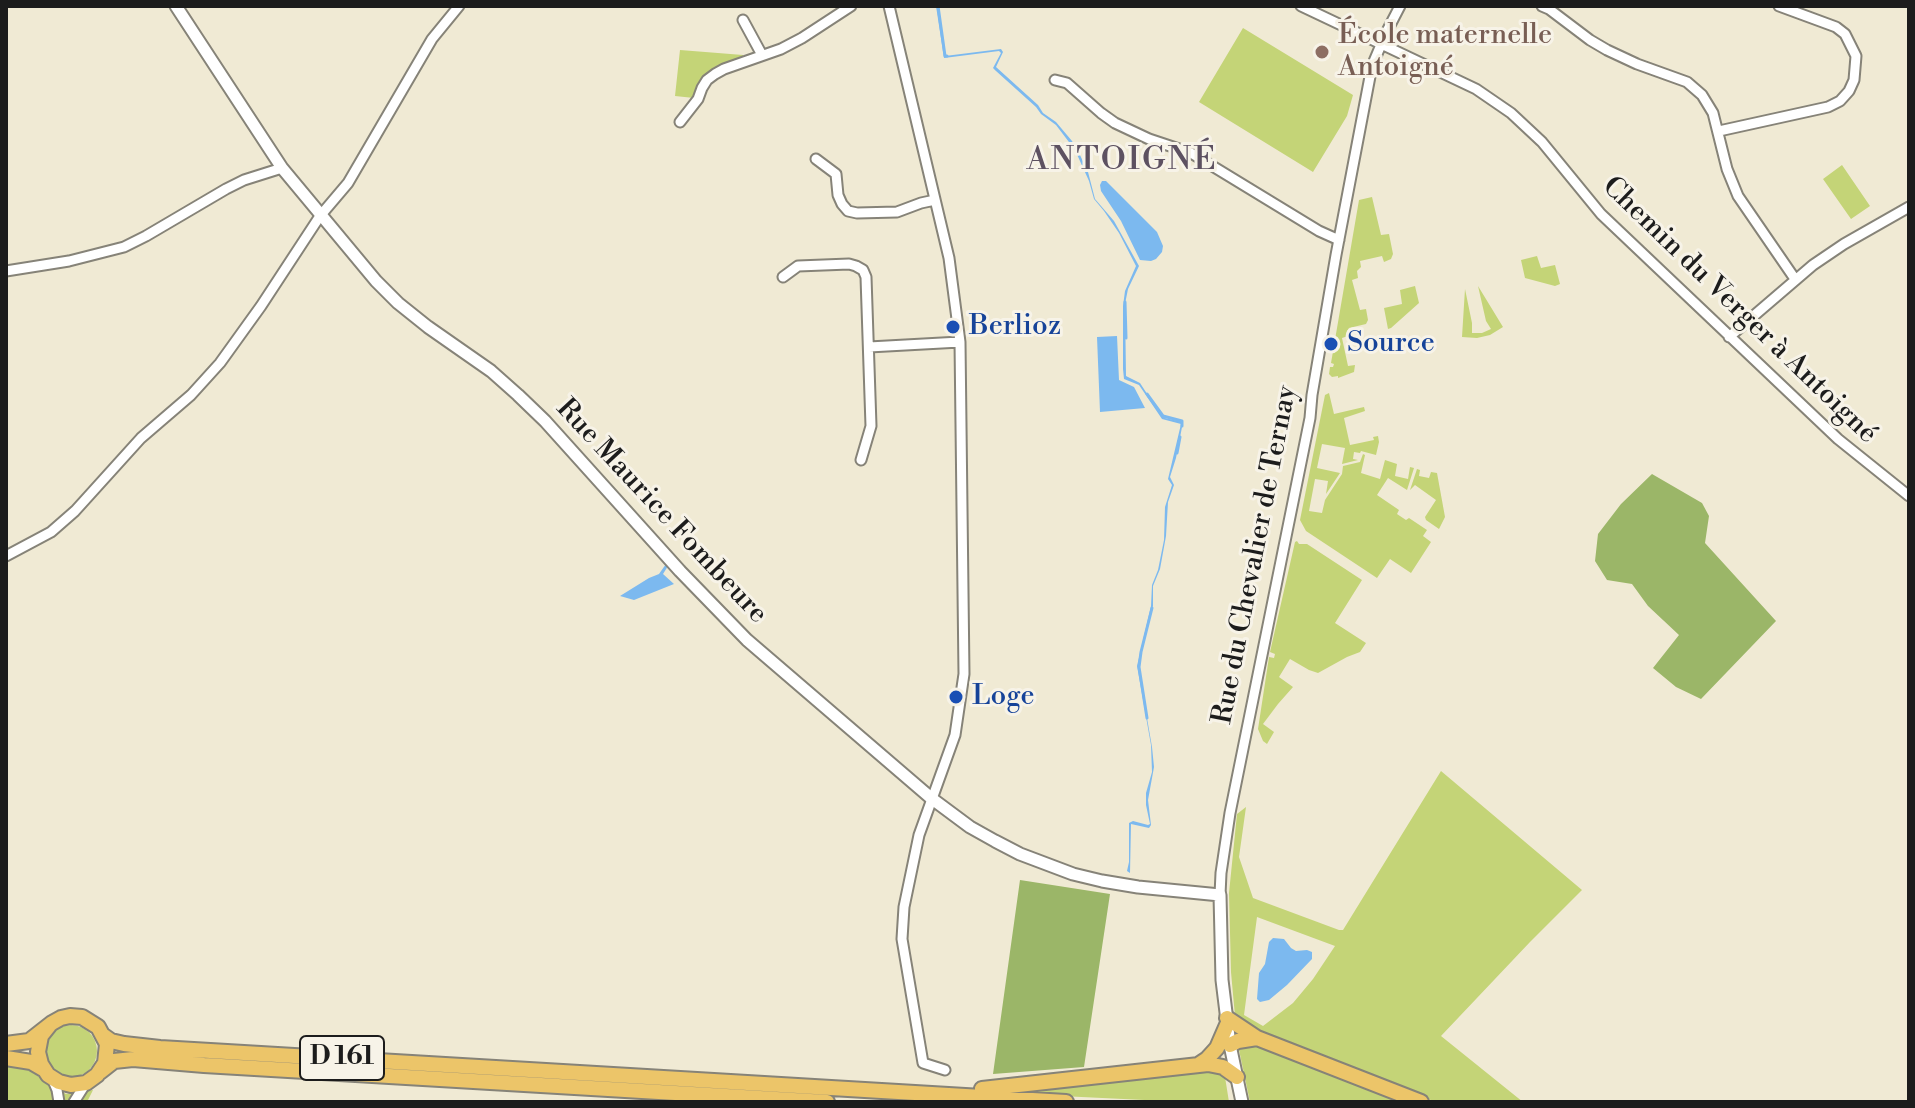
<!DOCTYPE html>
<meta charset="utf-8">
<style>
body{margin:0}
#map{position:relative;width:1915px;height:1108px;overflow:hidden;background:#f0ead4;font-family:"Libre Bodoni",serif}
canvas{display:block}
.frame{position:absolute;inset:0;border:8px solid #1c1c1c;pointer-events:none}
</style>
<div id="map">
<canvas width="1915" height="1108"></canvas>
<div class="frame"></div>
</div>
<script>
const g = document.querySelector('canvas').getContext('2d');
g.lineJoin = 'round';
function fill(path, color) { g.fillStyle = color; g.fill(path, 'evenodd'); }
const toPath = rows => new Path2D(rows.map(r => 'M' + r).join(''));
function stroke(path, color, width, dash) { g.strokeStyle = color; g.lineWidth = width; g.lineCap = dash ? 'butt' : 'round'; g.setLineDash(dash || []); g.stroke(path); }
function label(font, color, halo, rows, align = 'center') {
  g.font = font + ' "Libre Bodoni",serif'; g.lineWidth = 6; g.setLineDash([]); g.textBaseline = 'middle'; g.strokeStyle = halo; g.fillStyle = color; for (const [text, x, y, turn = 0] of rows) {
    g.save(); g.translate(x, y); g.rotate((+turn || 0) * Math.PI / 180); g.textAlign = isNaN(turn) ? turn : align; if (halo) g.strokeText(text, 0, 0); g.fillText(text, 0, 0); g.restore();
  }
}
const green = toPath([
 [1243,28,1353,95,1347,116,1313,172,1199,102],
 [680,50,743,55,743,57,712,69,700,82,694,98,675,96],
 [1842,165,1870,206,1851,219,1823,179],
 [1372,197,1381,235,1389,234,1393,254,1391,259,1384,262,1382,256,1360,261,1361,267,1357,271,1358,278,1352,280,1360,310,1366,309,1368,320,1366,324,1349,328,1347,331,1348,336,1342,338,1348,366,1355,365,1354,372,1338,378,1338,376,1332,377,1329,374,1330,367,1333,367,1334,364,1331,363,1359,200],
 [1537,256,1541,268,1555,265,1560,284,1555,286,1525,278,1521,260],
 [1415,286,1419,303,1391,328,1388,329,1384,308,1402,304,1400,290],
 [1478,286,1503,327,1490,335,1477,338,1462,337,1465,289,1472,323,1472,333,1482,333,1491,329,1486,321],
 [1329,393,1334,414,1364,407,1365,411,1344,418,1350,445,1374,440,1373,437,1378,436,1379,442,1376,455,1361,451,1360,453,1354,452,1353,459,1358,460,1342,464,1345,448,1322,444,1317,468,1340,473,1326,494,1328,481,1315,479,1309,511,1322,513,1325,500,1342,474,1343,466,1360,462,1363,454,1365,455,1361,473,1380,479,1385,460,1397,464,1395,476,1408,479,1410,467,1414,468,1407,490,1388,478,1377,495,1399,510,1397,514,1406,520,1409,518,1427,530,1423,536,1431,542,1411,573,1390,559,1377,578,1306,531,1300,520,1325,395],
 [1417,469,1420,470,1419,476,1429,478,1431,472,1437,473,1445,517,1439,529,1426,520,1425,517,1436,500,1415,485,1410,490],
 [1297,541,1299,544,1307,544,1362,580,1335,623,1366,643,1360,652,1347,657,1318,673,1309,670,1290,659,1279,677,1293,687,1278,704,1263,724,1274,732,1267,744,1263,741,1258,729,1269,657,1274,658,1275,654,1270,652,1295,542],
 [1441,771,1582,890,1530,942,1441,1036,1523,1102,1436,1102,1256,1033,1235,1016,1231,972,1229,893,1237,814,1246,807,1239,857,1253,898,1339,930,1343,930],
 [1257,917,1335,946,1313,979,1293,1003,1263,1026,1244,1015],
 '45 1051a26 26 0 1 1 52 0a26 26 0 1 1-52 0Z',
 [1252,1041,1415,1102,1250,1102,1238,1045],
 [6,1065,27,1069,66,1094,93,1090,87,1102,6,1102],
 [1206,1069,1218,1072,1225,1077,1229,1102,1186,1102,998,1093]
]);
const forest = toPath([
 [1652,474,1702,503,1709,516,1705,543,1776,621,1701,699,1676,687,1653,668,1679,635,1648,606,1632,584,1607,580,1595,561,1598,534,1621,504],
 [1020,880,1110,894,1084,1067,993,1074]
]);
const water = toPath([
 [936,6,938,6,945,56,1001,49,1003,52,996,67,1038,105,1043,113,1056,122,1072,141,1079,153,1088,172,1095,199,1114,221,1139,266,1128,289,1125,304,1126,376,1140,383,1159,412,1165,418,1183,422,1176,458,1170,477,1174,485,1168,502,1166,536,1160,569,1153,586,1153,606,1140,656,1139,672,1152,747,1154,767,1148,800,1151,825,1149,828,1131,824,1130,873,1127,871,1129,862,1129,823,1133,821,1148,825,1150,824,1146,805,1146,793,1152,772,1151,745,1137,666,1151,606,1152,585,1158,570,1164,540,1165,507,1172,485,1168,479,1181,424,1162,419,1139,385,1124,379,1123,369,1123,306,1125,291,1136,266,1119,233,1104,211,1094,199,1089,181,1075,150,1056,125,1041,114,1036,107,996,71,993,68,1001,53,999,51,944,58],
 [1102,181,1106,181,1157,232,1163,246,1162,252,1156,259,1151,261,1140,260,1121,221,1101,191,1100,185],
 [1117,336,1119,380,1134,387,1145,408,1100,412,1097,337],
 [666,564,668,566,663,574,674,584,634,600,620,596,649,578,659,574],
 [1273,938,1284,939,1291,948,1296,951,1307,950,1312,952,1312,959,1287,985,1269,1000,1260,1002,1257,999,1259,973,1265,964,1269,942]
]);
const stream = toPath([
 [938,6,945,56,947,56],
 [1125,302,1126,338],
 [1147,394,1163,416,1182,421,1182,426],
 [1177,453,1180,437],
 [1147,718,1139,667,1141,652,1152,608]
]);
const minor = toPath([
 [889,6,949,258,960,342,964,674,955,735,919,835,904,907,902,939,923,1063,945,1070],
 [1301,6,1476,89,1511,113,1542,142,1601,214,1838,439,1909,496],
 [1542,6,1549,9,1590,40,1607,50,1637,64,1687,82,1702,95,1713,113,1727,169,1738,196,1795,279],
 [743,20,762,55],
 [1055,80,1067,83,1101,113,1115,123,1149,139,1191,153,1319,231,1339,240],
 [680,122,698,99,702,88,707,80,715,74,724,69,781,49,802,38,851,6],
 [1719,131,1828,107,1840,101,1849,91,1854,80,1856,56,1845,34,1836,27,1779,6],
 [816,159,836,174,838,195,842,204,848,211,857,213,897,212,921,203,935,200],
 [6,271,69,261,124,247,146,236,226,189,244,180,282,168],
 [783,277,798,266,849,264,856,266,863,270,866,277,871,426,861,460],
 [1729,337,1813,265,1844,244,1909,207],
 [869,347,960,342],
 [6,556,51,532,75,511,141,438,191,395,220,363,261,306,320,216,348,183,432,39,459,6],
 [1220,895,1221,873,1230,813,1310,418,1312,395,1336,255,1372,66,1386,33,1400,6],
 [52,1078,57,1090,59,1102],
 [74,1102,86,1083]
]);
const tertiary = toPath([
 [176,6,282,168,376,281,398,303,428,327,491,371,518,395,545,421,680,571,747,640,931,798,970,827,995,841,1020,854,1073,874,1102,881,1138,887,1220,895,1222,980,1230,1045,1242,1102]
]);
const primary = toPath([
 [1227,1018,1257,1038,1421,1102],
 [104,1036,111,1041,124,1044,160,1048,1066,1102],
 [6,1044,29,1041,52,1023,61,1018,70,1016,82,1017,98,1027,107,1044,105,1063,97,1075,86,1083,71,1085,59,1082,48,1075,41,1064,38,1052,41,1036,49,1026],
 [1230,1045,1238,1041,1257,1038],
 [6,1058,31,1062,43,1069],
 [1198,1065,1207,1059,1217,1048,1227,1025],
 [100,1072,114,1061,133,1059,204,1065,827,1102],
 [982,1089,1208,1064,1223,1067,1237,1077]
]);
const markers = [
 [1322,52,8,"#8d6e63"],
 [953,327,8,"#1a4fb4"],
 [1331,344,8,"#1a4fb4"],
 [956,697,8,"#1a4fb4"]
];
const shields = [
 [342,1058,84]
];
const shieldNames = [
 ["D 161",342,1058]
];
const educationNames = [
 ["École maternelle",1338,36],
 ["Antoigné",1338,68]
];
const streetNames = [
 ["Chemin du Verger à Antoigné",1739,311,44],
 ["Rue Maurice Fombeure",661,512,47],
 ["Rue du Chevalier de Ternay",1256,555,-79]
];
const transitNames = [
 ["Berlioz",969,327],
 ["Source",1347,344],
 ["Loge",972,697]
];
const quarterNames = [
 ["ANTOIGNÉ",1122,161]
];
fill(green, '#c4d477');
fill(forest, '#9bb668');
fill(water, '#7cb9ef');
stroke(stream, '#7cb9ef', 3);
stroke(minor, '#868378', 13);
stroke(tertiary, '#868378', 15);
stroke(primary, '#868378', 18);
stroke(minor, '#fff', 9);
stroke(tertiary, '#fff', 11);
stroke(primary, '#ecc569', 14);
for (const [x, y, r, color] of markers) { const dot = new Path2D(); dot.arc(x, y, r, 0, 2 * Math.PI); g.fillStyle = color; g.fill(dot); stroke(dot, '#f7f3e8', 3); }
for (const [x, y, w] of shields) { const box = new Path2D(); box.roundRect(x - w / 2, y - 22, w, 44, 6); g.fillStyle = '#f7f3e8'; g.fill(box); stroke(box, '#1c1c1c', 2); }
label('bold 26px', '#1c1c1c', null, shieldNames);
label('28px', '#785e54', '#f7f3e8', educationNames, 'left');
label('28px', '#1c1c1c', '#f7f3e8', streetNames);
label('28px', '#164399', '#f7f3e8', transitNames, 'left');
g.letterSpacing = '2px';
label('32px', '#5d5161', '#f7f3e8', quarterNames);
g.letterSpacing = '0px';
</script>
